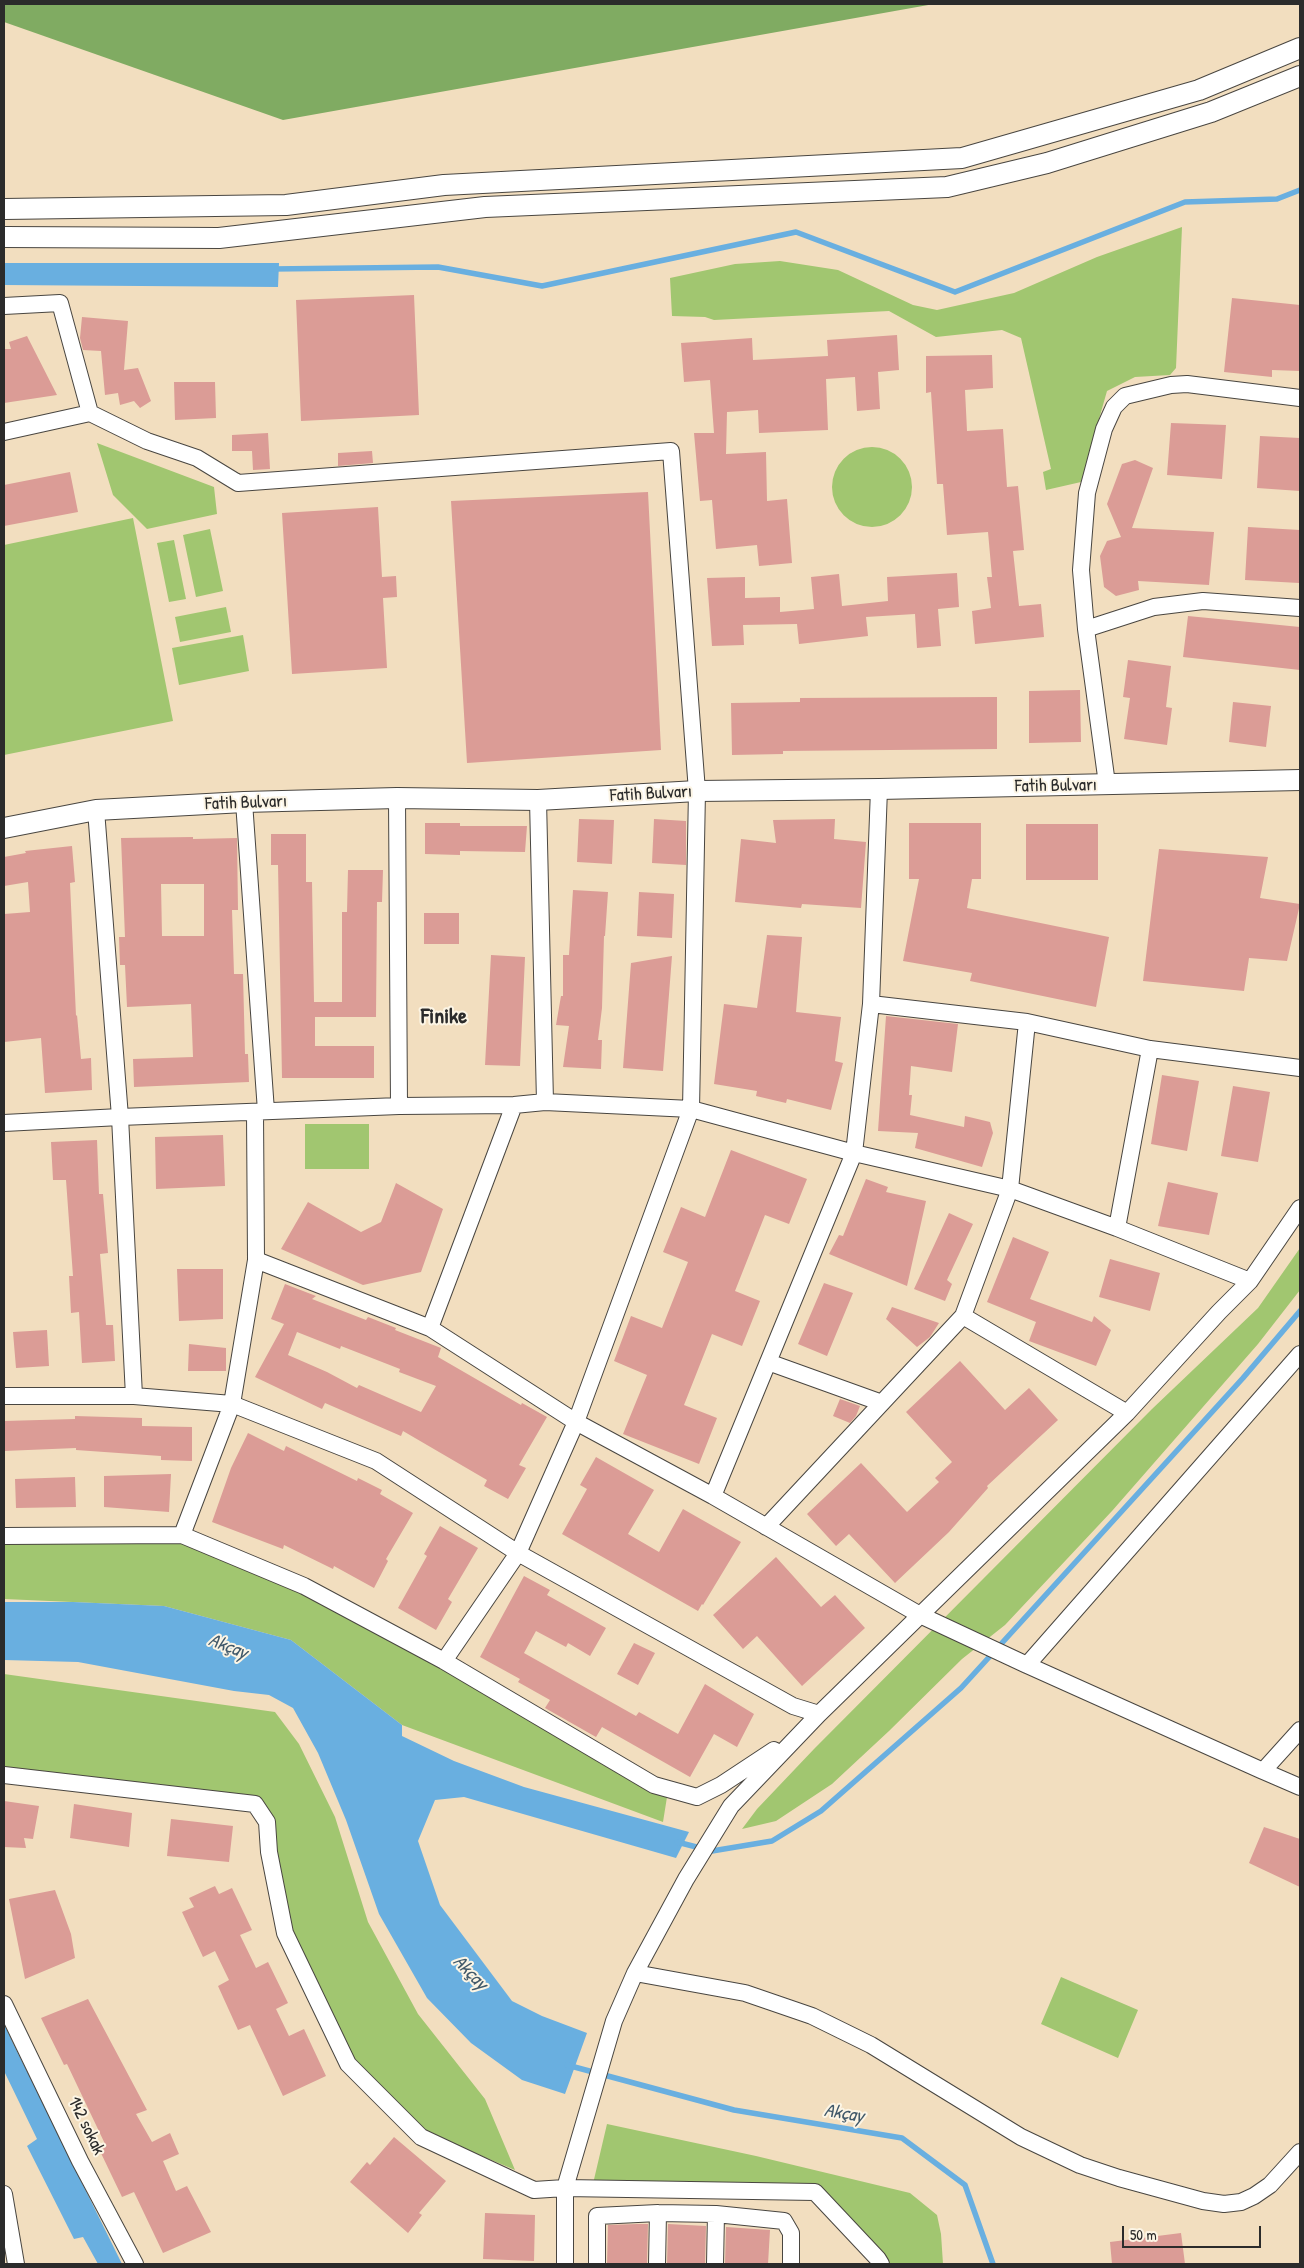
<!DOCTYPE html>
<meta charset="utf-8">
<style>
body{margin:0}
#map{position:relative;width:1304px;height:2268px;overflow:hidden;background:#f2debf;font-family:"Patrick Hand",sans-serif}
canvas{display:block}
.frame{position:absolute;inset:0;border:5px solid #2b2b2b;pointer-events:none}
.scale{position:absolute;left:1122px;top:2226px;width:139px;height:22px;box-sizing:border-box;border:2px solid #2b2b2b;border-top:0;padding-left:6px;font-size:15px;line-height:18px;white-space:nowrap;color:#2b2b2b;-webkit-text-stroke:4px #fcf5e5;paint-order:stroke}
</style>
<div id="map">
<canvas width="1304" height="2268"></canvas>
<div class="frame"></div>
<div class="scale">50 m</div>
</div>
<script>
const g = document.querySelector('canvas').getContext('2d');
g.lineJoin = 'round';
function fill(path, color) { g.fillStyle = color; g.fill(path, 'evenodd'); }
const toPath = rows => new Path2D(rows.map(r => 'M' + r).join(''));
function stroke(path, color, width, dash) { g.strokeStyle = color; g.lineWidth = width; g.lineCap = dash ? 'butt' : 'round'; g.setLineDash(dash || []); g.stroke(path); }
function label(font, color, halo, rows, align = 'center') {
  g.font = font + ' "Patrick Hand",sans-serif'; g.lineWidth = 4; g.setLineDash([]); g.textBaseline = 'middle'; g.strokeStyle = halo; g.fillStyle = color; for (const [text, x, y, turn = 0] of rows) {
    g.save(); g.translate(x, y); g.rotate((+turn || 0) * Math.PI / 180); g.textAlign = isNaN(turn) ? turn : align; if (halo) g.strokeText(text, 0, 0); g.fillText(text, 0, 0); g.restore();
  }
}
const green = toPath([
 [1182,227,1176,368,1170,375,1135,377,1107,391,1081,482,1046,490,1043,472,1051,469,1021,338,1002,330,936,337,889,311,714,320,705,317,672,316,670,278,735,264,780,261,838,270,913,305,937,310,1014,293,1097,257],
 [97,443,214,487,217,514,147,529,113,495],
 '832 487a40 40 0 1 1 80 0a40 40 0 1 1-80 0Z',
 [133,518,173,721,4,755,4,545],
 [210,529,223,591,196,597,183,535],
 [174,540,186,599,169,602,157,543],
 [226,607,231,632,180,642,175,617],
 [243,635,249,671,179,685,172,648],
 [305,1124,369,1124,369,1169,305,1169],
 [1300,1248,1300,1290,1258,1344,1112,1511,1005,1625,962,1659,889,1731,832,1784,776,1821,742,1829,757,1809,814,1749,1152,1409,1258,1308],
 [182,1535,304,1586,667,1797,663,1822,402,1725,291,1640,164,1606,4,1599,4,1536],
 [4,1674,275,1712,299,1744,335,1817,368,1922,418,2014,485,2099,515,2170,430,2134,348,2064,301,1966,254,1804,4,1774],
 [1061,1977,1138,2010,1118,2058,1041,2024],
 [607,2124,756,2156,910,2193,937,2215,941,2234,943,2264,871,2264,815,2192,592,2188]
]);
const forest = toPath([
 [4,4,934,4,283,120,4,22]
]);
const water = toPath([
 [4,263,279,263,278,287,4,285],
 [4,1602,73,1602,164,1606,291,1640,402,1725,402,1736,454,1761,524,1787,689,1832,676,1858,464,1797,435,1800,418,1841,440,1905,512,2001,542,2016,587,2033,565,2094,522,2080,471,2043,427,1998,379,1914,346,1820,318,1753,293,1708,269,1695,234,1691,78,1662,4,1660],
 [4,2024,12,2041,122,2264,98,2264,83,2237,74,2239,27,2146,37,2139,4,2071]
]);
const stream = toPath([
 [272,269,438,267,542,286,796,232,955,292,1185,202,1277,199,1300,190],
 [677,1842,712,1851,772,1841,821,1811,961,1688,1243,1378,1300,1311],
 [567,2065,734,2110,902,2138,965,2185,993,2264]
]);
const building = toPath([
 [414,295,419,415,301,421,296,300],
 [1232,298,1300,305,1300,371,1272,370,1272,377,1224,372],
 [82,317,128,321,124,370,138,368,151,401,140,408,134,401,120,405,118,393,105,395,101,351,83,350,80,338],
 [897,335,899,370,878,372,880,409,857,411,855,377,826,379,828,430,759,433,758,410,727,412,726,454,766,452,767,501,787,499,792,563,759,566,757,545,716,549,712,500,700,501,694,433,714,433,710,380,684,382,681,343,752,338,753,360,828,356,827,340],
 [27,336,57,395,4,403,4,349,11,349,9,342],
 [992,355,993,388,965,390,967,431,1003,429,1007,487,1018,486,1024,550,1013,551,1019,606,1041,604,1044,637,975,644,972,611,991,608,987,577,992,577,988,532,947,535,943,484,937,484,931,392,926,393,926,356],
 [174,382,215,382,216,418,175,420],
 [1171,423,1226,425,1222,479,1167,475],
 [268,433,270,469,253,470,252,451,232,451,232,435],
 [1260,436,1300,438,1300,491,1257,488],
 [372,451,373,463,338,466,338,453],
 [1135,460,1153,468,1132,528,1214,532,1209,585,1138,581,1139,590,1116,596,1104,587,1100,556,1107,541,1121,537,1107,504,1122,464],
 [70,472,78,512,4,526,4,485],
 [648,492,661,750,467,763,451,501],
 [378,507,382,577,396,576,397,597,383,598,387,668,292,674,282,513],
 [1248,527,1300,530,1299,583,1245,580],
 [957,573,959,607,938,609,941,646,917,648,915,614,866,617,868,636,799,644,797,624,743,625,744,645,712,646,707,578,745,577,745,598,780,597,780,612,814,609,811,577,839,574,842,606,888,601,887,577],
 [1188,616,1300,627,1300,670,1183,657],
 [1128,660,1171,666,1166,707,1172,708,1167,745,1124,739,1130,698,1123,697],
 [1080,690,1081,742,1029,743,1029,691],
 [997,697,997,749,783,751,783,754,732,755,731,703,800,702,800,698],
 [1233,702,1271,706,1266,747,1229,742],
 [579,819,614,820,612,864,577,862],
 [654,819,686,821,686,865,652,863],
 [835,819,834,839,866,842,861,908,802,904,801,908,735,902,741,839,776,843,773,820],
 [425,823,460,823,460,826,527,826,525,852,460,851,460,855,425,854],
 [909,823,981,823,981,879,972,879,967,908,1109,937,1096,1007,970,981,972,973,903,961,919,879,909,879],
 [1026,824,1098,824,1098,880,1026,880],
 [271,834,306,834,306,882,312,882,314,1002,342,1002,342,912,347,912,348,870,383,870,382,902,377,902,376,1017,315,1017,315,1046,374,1046,374,1078,282,1078,278,865,271,865],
 [193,837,193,839,237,838,238,910,232,910,234,974,243,974,245,1054,248,1054,249,1082,134,1087,133,1059,193,1057,191,1004,127,1007,125,965,120,965,119,937,125,937,121,838],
 [161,884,204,884,204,936,162,936],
 [72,846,75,882,70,883,76,1016,77,1015,81,1059,91,1058,92,1090,45,1093,41,1038,4,1042,4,914,30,912,28,882,4,886,4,857,26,853,25,851],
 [1159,849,1268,857,1260,898,1300,904,1287,961,1249,958,1244,991,1143,981],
 [573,890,608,892,605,936,604,936,602,1008,598,1040,602,1040,601,1069,563,1067,569,1026,556,1025,561,996,563,996,563,955,569,955],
 [639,892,674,894,672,938,637,936],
 [424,913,459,913,459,944,424,944],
 [767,935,802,937,796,1012,841,1017,835,1061,843,1063,831,1110,787,1099,786,1103,756,1096,757,1091,714,1084,724,1004,757,1008],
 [491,955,525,957,520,1066,485,1065],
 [672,956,663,1071,623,1068,631,963],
 [886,1016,958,1024,952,1072,911,1066,909,1095,912,1095,910,1115,964,1127,965,1116,990,1122,993,1133,982,1167,915,1148,918,1133,878,1131],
 [1162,1075,1199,1081,1187,1151,1151,1144],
 [1233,1086,1270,1092,1258,1162,1221,1156],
 [223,1135,225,1186,156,1189,155,1137],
 [97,1140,99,1194,103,1194,108,1253,100,1254,106,1325,113,1325,115,1361,82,1363,79,1312,71,1313,69,1276,73,1276,66,1180,53,1180,51,1142],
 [731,1150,807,1179,789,1224,765,1215,735,1291,760,1301,742,1346,712,1334,684,1405,717,1418,699,1464,623,1434,647,1375,614,1361,631,1316,662,1328,688,1262,663,1252,681,1207,705,1217],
 [866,1179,888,1187,886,1192,926,1201,907,1286,829,1254,839,1235,843,1236],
 [1168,1182,1218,1193,1209,1235,1158,1226],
 [396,1183,443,1209,421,1272,363,1285,281,1249,308,1202,361,1232,381,1222],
 [949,1213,973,1224,947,1280,952,1284,945,1301,914,1289],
 [1013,1237,1049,1252,1030,1299,1092,1322,1094,1316,1111,1330,1096,1366,1029,1341,1036,1322,987,1302],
 [1110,1259,1160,1273,1150,1311,1099,1297],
 [177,1269,223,1269,223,1319,179,1321],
 [824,1283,853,1293,827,1356,798,1344],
 [285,1284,316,1296,312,1299,366,1320,368,1317,396,1328,395,1330,441,1348,438,1357,521,1405,522,1403,547,1417,519,1465,526,1468,508,1499,484,1486,487,1480,403,1431,401,1436,325,1403,322,1409,255,1377,284,1324,271,1319],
 [297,1332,340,1349,341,1346,400,1369,399,1372,436,1386,421,1412,359,1385,357,1388,327,1372,288,1355],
 [892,1307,939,1323,930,1337,917,1347,886,1319],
 [47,1330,49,1366,16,1368,13,1332],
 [189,1344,226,1348,226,1371,188,1371],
 [960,1361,1005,1410,1029,1388,1058,1420,987,1486,988,1488,949,1532,895,1583,849,1534,836,1546,807,1514,861,1463,907,1512,939,1482,935,1478,952,1462,906,1412],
 [840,1399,860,1406,856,1416,850,1423,833,1416],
 [75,1416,142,1418,142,1426,192,1427,192,1461,161,1460,161,1456,76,1450,76,1448,4,1451,4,1421,75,1419],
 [248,1433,284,1451,286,1446,357,1481,358,1478,382,1490,380,1494,413,1513,386,1559,388,1561,374,1588,334,1566,333,1569,284,1545,283,1549,212,1522,231,1468],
 [596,1457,654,1490,628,1534,659,1552,683,1509,741,1542,703,1605,702,1604,698,1611,562,1534,587,1489,580,1485],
 [171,1474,169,1512,104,1507,104,1476],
 [75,1477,76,1507,16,1508,15,1479],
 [440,1526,478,1548,448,1599,452,1602,436,1630,398,1608,427,1556,424,1554],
 [776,1557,821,1607,835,1595,865,1628,802,1686,757,1636,743,1649,713,1615],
 [524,1576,550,1590,547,1595,606,1628,590,1656,568,1643,566,1647,536,1631,524,1653,636,1716,639,1712,678,1734,705,1684,754,1714,737,1747,714,1734,690,1777,602,1727,596,1737,545,1708,550,1700,518,1682,520,1679,480,1657],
 [634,1643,655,1653,638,1685,617,1674],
 [4,1801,39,1806,33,1839,24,1838,26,1848,4,1847],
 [74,1804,132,1813,129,1847,70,1838],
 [171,1819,233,1826,229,1862,167,1856],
 [1264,1827,1300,1839,1300,1887,1249,1863],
 [215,1886,219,1894,232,1888,252,1930,240,1935,256,1968,268,1962,288,2003,276,2009,289,2036,304,2029,326,2076,283,2096,250,2025,238,2030,218,1986,229,1980,215,1951,203,1957,182,1912,194,1907,189,1898],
 [55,1890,71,1934,75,1958,25,1979,9,1899],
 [88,1999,147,2110,136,2114,152,2142,170,2133,179,2154,163,2161,176,2191,187,2186,211,2232,163,2253,134,2192,122,2197,99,2149,106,2146,67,2064,64,2065,41,2018],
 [394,2137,446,2181,419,2213,422,2215,408,2233,350,2182,367,2162,370,2165],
 [485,2213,535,2215,534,2261,483,2259],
 [637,2224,648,2224,647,2264,607,2264,608,2225],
 [668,2224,706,2226,705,2264,667,2264],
 [726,2227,770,2230,768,2264,725,2264],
 [1181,2233,1185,2264,1112,2264,1110,2242]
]);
const minor = toPath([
 [4,306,60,303,90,413,147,441,197,458,238,483,671,451,697,791,691,1109,576,1422,518,1553,444,1661,304,1586,182,1535,232,1404,256,1260,255,1113],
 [4,432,90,413],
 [1086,629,1154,607,1203,601,1300,608],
 [1107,784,1086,629,1081,570,1087,493,1104,429,1114,407,1125,396,1171,385,1187,384,1300,398],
 [397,798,399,1106],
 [538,800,545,1102],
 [244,802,266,1111],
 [96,810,120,1117,134,1396],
 [871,1004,1027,1022,1150,1049,1300,1068],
 [4,1123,120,1117,399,1106,514,1105,545,1102,691,1109,854,1153,1010,1189,1117,1228,1250,1281],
 [1117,1228,1150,1049],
 [256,1260,430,1328,576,1422,713,1496,920,1615,1027,1665],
 [963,1316,1127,1413],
 [430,1328,514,1105],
 [768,1362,882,1403],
 [4,1396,134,1396,232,1404,376,1461,518,1553,793,1706,819,1714,1127,1413,1219,1312,1250,1281,1300,1208],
 [713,1496,854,1153,871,1004,879,789],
 [766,1527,963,1316,1010,1189,1027,1022],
 [4,1536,182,1535],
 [444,1661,654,1785,697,1797,721,1785,774,1750],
 [1300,1730,1263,1771,1300,1787],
 [1263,1771,1027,1665,1300,1354],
 [4,1775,255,1804,267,1822,269,1852,285,1933,348,2064,421,2137,534,2190,565,2188,614,2021,635,1973,686,1879,731,1806,819,1714],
 [635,1973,745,1993,812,2016,871,2045,1021,2137,1080,2165,1119,2178,1203,2201,1224,2204,1241,2202,1254,2196,1270,2185,1300,2152],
 [4,2004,80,2161,135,2264],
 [4,2194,16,2264],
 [565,2264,565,2188,815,2192,878,2259,881,2264],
 [597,2264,597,2216,658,2213,716,2214,784,2221,791,2233,791,2264],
 [657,2264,658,2213],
 [715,2264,716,2214]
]);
const tertiary = toPath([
 [4,209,286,205,444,185,962,158,1199,90,1300,48],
 [4,237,219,238,485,207,947,187,1047,163,1211,112,1300,76],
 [4,828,96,810,244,802,397,798,538,800,697,791,879,789,1300,780]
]);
const streetNames = [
 ["Fatih Bulvarı",1056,786,-1],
 ["Fatih Bulvarı",651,794,-3],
 ["Fatih Bulvarı",246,803,-2],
 ["142 sokak",86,2126,64]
];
const waterNames = [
 ["Akçay",228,1647,21],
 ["Akçay",470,1973,45],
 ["Akçay",844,2114,9]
];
const districtNames = [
 ["Finike",444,1017]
];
fill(green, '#a1c670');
fill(forest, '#80ab62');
fill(water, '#69afe0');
stroke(stream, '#69afe0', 5.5);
fill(building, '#db9c96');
stroke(minor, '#494641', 18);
stroke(tertiary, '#494641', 22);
stroke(minor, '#fff', 16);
stroke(tertiary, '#fff', 20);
label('18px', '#2b2b2b', '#fcf5e5', streetNames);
label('italic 19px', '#41596a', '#fcf5e5', waterNames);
label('bold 22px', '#2b2b2b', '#fcf5e5', districtNames);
</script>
